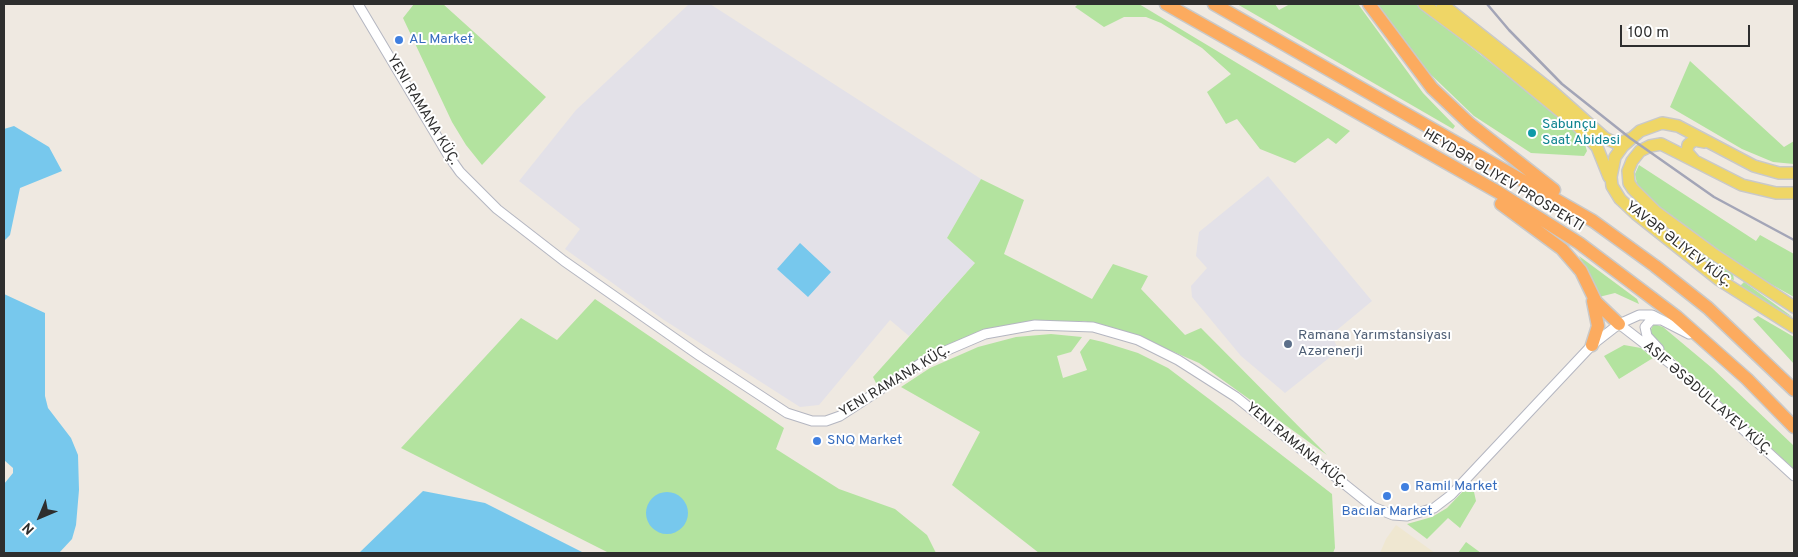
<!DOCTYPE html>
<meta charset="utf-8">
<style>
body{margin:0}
#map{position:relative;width:1798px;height:557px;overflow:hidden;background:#efe9e1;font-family:Overpass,sans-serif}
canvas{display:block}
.frame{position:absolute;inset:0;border:5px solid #2e2e2e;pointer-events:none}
.north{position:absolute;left:15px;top:492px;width:50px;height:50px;-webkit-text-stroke:4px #fff;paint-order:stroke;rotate:225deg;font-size:14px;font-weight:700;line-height:20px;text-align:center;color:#2e2e2e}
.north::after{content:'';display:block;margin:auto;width:18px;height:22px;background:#2e2e2e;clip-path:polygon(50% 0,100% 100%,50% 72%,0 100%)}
.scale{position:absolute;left:1620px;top:25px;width:130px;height:22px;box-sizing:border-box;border:2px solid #2e2e2e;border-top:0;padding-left:6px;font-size:15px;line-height:18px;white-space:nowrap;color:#2e2e2e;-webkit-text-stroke:4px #fff;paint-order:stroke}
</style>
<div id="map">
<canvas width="1798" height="557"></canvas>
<div class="frame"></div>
<div class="north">N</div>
<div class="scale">100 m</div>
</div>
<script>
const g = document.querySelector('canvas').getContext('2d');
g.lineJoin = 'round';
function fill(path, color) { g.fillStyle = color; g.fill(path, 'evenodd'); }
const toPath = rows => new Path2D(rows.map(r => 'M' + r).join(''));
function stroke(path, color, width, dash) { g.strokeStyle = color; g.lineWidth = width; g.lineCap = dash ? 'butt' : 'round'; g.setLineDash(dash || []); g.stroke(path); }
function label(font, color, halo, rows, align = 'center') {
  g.font = font + ' Overpass,sans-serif'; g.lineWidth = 4; g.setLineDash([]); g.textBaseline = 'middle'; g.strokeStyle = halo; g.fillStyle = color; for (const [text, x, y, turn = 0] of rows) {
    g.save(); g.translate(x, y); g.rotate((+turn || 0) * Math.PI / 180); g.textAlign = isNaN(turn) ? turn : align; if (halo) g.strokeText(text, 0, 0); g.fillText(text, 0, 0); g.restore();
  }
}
const industrial = toPath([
 [689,4,710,4,981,179,947,238,975,263,909,336,890,320,819,405,800,407,664,320,565,249,580,229,519,181,576,110],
 [1268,176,1372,301,1331,335,1339,350,1285,393,1241,356,1192,297,1191,286,1207,268,1196,256,1199,232]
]);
const education = toPath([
 [1396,525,1435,553,1380,553,1386,539]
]);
const green = toPath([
 [414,4,443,4,546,97,482,165,466,145,452,122,403,18],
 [1078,4,1139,4,1350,131,1336,144,1328,138,1295,163,1260,149,1237,119,1226,124,1207,92,1231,74,1202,48,1161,23,1146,17,1124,17,1104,27,1075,7],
 [1237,4,1275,4,1279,10,1290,4,1358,4,1423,93,1455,126,1453,129],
 [1375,4,1414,4,1419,6,1578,132,1584,141,1587,151,1584,156,1531,153,1474,116,1423,67],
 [1690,61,1784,147,1794,141,1794,164,1773,162,1742,149,1670,107],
 [1639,165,1756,241,1760,235,1794,254,1794,297,1751,273,1666,215,1637,184,1635,174],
 [981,179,1024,200,1004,254,1092,299,1113,264,1148,276,1141,289,1185,335,1201,328,1327,455,1199,363,1135,335,1084,321,1027,322,983,331,935,350,877,385,873,377,975,263,947,238],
 [1677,235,1733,274,1734,280,1727,278],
 [1579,256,1637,299,1639,304,1615,293,1599,297,1589,273],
 [1744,282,1794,318,1738,288],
 [595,299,784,428,776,449,839,489,895,509,927,535,936,553,609,553,401,448,521,318,557,340],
 [1758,316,1794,337,1794,364,1753,319],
 [1654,324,1663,327,1712,368,1793,445,1794,469,1657,343,1650,331],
 [1051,334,1082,337,1071,352,1057,356,1063,378,1087,370,1080,352,1090,339,1103,342,1138,353,1168,368,1221,408,1332,494,1335,548,1333,553,1039,553,952,485,980,432,901,387,930,368,978,347,1016,337],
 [1624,345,1641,348,1653,358,1619,379,1604,356],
 [1468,486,1474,492,1476,501,1460,528,1448,518,1427,539,1407,524,1432,517,1447,508],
 [1466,542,1481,553,1458,553]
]);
const water = toPath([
 [14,126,49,147,62,171,20,188,10,235,4,241,4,129],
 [800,243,831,272,808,297,777,269],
 [4,294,45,313,45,396,48,408,71,438,78,455,79,490,76,525,72,539,59,553,4,552,4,484,13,473,13,468,4,460],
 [423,491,485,503,584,553,359,553],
 '646 513a21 21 0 1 1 42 0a21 21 0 1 1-42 0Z'
]);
const minor = toPath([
 [358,4,448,155,460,172,497,209,564,261,700,356,787,413,812,421,826,421,840,416,929,358,985,334,1035,325,1093,327,1138,340,1178,360,1236,397,1373,507,1393,515,1407,516,1434,508,1451,495,1592,345,1619,324,1639,315,1652,315,1689,334],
 [1619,324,1676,368,1794,476],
 [1659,349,1647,336,1645,327,1651,320,1661,320]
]);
const major = toPath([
 [1424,4,1486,50,1577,125,1597,147,1609,177],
 [1442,4,1552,91,1605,138,1618,144,1629,139],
 [1694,160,1687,152,1688,145,1694,140,1704,142],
 [1794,173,1779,173,1754,166,1678,126,1662,123,1640,131,1623,146,1615,157,1611,177,1612,186,1620,199,1636,214,1718,279,1794,327],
 [1794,193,1776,193,1742,185,1661,144,1650,146,1640,151,1632,161,1628,171,1629,183,1633,189,1656,212,1712,253,1794,307]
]);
const highway = toPath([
 [1166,4,1498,192,1579,243,1677,317,1747,379,1794,427],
 [1214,4,1593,221,1655,266,1708,308,1794,390],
 [1369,4,1432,88,1470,124,1554,190],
 [1501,204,1562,249,1581,271,1596,302,1619,324],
 [1592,345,1598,326,1593,301]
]);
const rail = toPath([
 [1487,4,1509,30,1562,84,1630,138,1714,197,1794,240]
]);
const markers = [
 [399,40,5,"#3f7fe0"],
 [1532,133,5,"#0f9aa8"],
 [1288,344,5,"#5c6f8a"],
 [817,441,5,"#3f7fe0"],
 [1405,487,5,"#3f7fe0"],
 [1387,496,5,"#3f7fe0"]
];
const shopNames = [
 ["AL Market",409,40],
 ["SNQ Market",827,441],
 ["Ramil Market",1415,487],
 ["Bacılar Market",1387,512,"center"]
];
const streetNames = [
 ["YENI RAMANA KÜÇ.",422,110,59],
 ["HEYDƏR ƏLIYEV PROSPEKTI",1503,181,31],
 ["YAVƏR ƏLIYEV KÜÇ.",1678,245,38],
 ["YENI RAMANA KÜÇ.",895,382,-31],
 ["ASIF ƏSƏDULLAYEV KÜÇ.",1707,399,41],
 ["YENI RAMANA KÜÇ.",1296,446,39]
];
const cultureNames = [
 ["Sabunçu",1542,125],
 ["Saat Abidəsi",1542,141]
];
const serviceNames = [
 ["Ramana Yarımstansiyası",1298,336],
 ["Azərenerji",1298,352]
];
fill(industrial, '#e3e1e8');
fill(education, '#efe7d1');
fill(green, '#b3e39f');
fill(water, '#77c8ed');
stroke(minor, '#b4b6c1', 11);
stroke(major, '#c9c9c9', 14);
stroke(highway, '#c9c9c9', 15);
stroke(minor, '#fff', 9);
stroke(major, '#efd666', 11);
stroke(highway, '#fcab5f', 12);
stroke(rail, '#a3a5b7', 2.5);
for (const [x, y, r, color] of markers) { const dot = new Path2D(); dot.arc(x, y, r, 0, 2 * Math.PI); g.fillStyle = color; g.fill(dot); stroke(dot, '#fff', 2); }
label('14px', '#366cbe', '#fff', shopNames, 'left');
label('14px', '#2e2e2e', '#fff', streetNames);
label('14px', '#0d838f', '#fff', cultureNames, 'left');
label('14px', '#4e5e75', '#fff', serviceNames, 'left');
</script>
